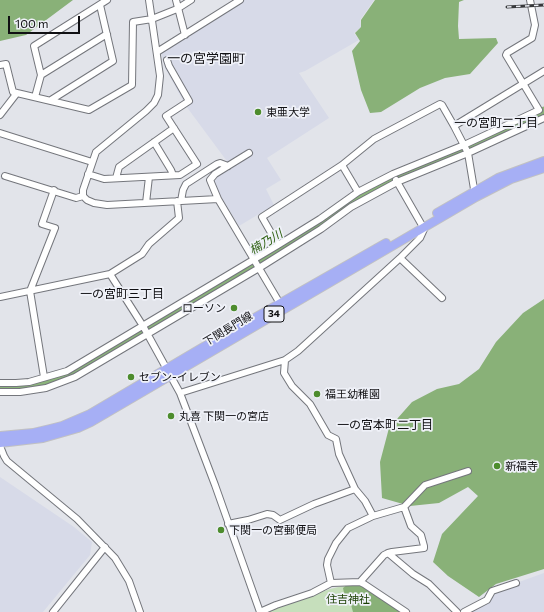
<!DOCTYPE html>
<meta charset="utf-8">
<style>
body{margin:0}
#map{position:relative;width:544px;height:612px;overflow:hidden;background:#e2e4ea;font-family:Commissioner,sans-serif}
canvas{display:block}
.scale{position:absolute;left:8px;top:16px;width:72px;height:18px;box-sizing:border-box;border:2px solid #101013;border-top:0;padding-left:5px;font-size:12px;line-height:14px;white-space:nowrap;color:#101013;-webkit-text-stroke:3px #eff1f8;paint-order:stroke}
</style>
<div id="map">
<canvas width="544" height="612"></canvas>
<div class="scale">100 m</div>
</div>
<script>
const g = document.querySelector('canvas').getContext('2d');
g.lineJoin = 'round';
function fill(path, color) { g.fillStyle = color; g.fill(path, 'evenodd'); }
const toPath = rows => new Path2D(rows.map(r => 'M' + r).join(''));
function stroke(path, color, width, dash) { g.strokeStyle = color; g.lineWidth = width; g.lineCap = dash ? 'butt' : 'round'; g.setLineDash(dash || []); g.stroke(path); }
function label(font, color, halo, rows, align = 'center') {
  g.font = font + ' Commissioner,"Noto Sans JP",sans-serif'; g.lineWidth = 3.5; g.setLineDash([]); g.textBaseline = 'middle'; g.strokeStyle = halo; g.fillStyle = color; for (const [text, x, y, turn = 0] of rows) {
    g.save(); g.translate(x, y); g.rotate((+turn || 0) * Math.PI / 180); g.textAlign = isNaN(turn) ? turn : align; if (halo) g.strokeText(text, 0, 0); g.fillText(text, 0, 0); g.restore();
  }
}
const built = toPath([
 [244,0,374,0,360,20,361,27,354,33,359,40,305,71,299,73,329,118,267,158,281,180,266,189,274,205,239,226,216,188,215,181,218,176,232,168,186,106,165,68,161,52],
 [0,477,74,527,92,542,90,555,43,612,0,612],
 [544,573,544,612,470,612,489,603,494,591]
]);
const green = toPath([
 [347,585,363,586,402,612,267,612,288,603,330,589]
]);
const forest = toPath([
 [0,0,73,0,26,35,0,41],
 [375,0,464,0,459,2,458,26,459,39,496,38,498,43,470,74,445,78,420,88,381,112,370,113,361,90,352,51,360,41,355,33,361,27,361,20],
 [544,299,544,569,496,584,479,597,448,576,433,562,442,534,478,496,468,487,439,503,410,506,382,498,380,462,389,428,412,402,437,389,459,384,479,369,496,342,523,313],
 [347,585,363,586,402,612,353,612,350,601,345,598,343,588]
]);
const river = toPath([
 [0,388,31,386,50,381,73,373,328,219,341,208,366,192,469,147,544,111]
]);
const minor = toPath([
 [149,0,160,76,158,95,154,103,146,111,96,152,83,190,83,196,87,200,94,203,107,205,218,199,282,307],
 [176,0,185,35],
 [157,52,240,0],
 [0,65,6,64,13,92,17,93],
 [41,75,34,46,107,0],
 [35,97,41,75,107,34],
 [51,100,113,61,100,5],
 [0,115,17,93,89,110,132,85,133,22,152,19,177,9,191,0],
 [0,133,92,162],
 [154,142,171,170,173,175],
 [342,165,358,192],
 [88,174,104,179,180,175,197,164,166,116,189,101,169,66,167,60],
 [5,176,76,198,83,196],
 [116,178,119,167,174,128],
 [396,180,423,227],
 [475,195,468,153,454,126,544,71],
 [218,199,210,180,215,174,249,153],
 [181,201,183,190,186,184,217,164,220,163,228,166],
 [146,203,149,177],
 [278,245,262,217,342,165,374,139,440,104,442,105,454,126],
 [400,258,442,298],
 [110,274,143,326,180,393,215,485,260,612],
 [0,297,110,274,142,254,149,244,179,218,177,201],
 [285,360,284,373,292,386,310,404,328,435,336,439,339,454,355,489,365,501,373,516],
 [44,377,30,291,55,228,42,224,54,190],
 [0,383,16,383,29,382,67,371,278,245,320,219,358,192,393,174,464,145,539,110,506,55,507,53,532,38,535,25,530,0],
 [0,392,20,392,46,388,75,377,259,268,321,229,351,207,397,182,468,153,544,118],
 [180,393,285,360,298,351,400,258,420,238,425,227],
 [0,446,4,456,7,461,77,519,115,558,129,581,140,612],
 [228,524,248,520,267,514,273,515,280,520,314,504,355,489],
 [388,553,392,552,424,548,424,546,421,535,411,526,404,507],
 [360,582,384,555,388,553,413,574,429,584,457,612],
 [331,583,327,565,328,559,336,543,348,528,373,516,404,507,425,485,468,471],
 [53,612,105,547],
 [260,612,276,605,312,593,331,583,360,582,364,584,406,612],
 [464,612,487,600,492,591,516,583]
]);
const major = toPath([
 [437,213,498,178,544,161],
 [0,436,33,433,50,429,62,426,90,414,200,349,386,243],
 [0,443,43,438,78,428,91,422,476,197,511,179,544,168]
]);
const rail = toPath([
 [507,7,544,5]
]);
const markers = [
 [258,112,4,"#4d8c2d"],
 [234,308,4,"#4d8c2d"],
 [131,377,4,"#4d8c2d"],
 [317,394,4,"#4d8c2d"],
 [171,416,4,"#4d8c2d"],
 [497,466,4,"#4d8c2d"],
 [221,530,4,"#4d8c2d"]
];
const shields = [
 [274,314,20]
];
const shieldNames = [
 ["34",274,314]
];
const poiNames = [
 ["東亜大学",266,112],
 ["ローソン",226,308,"right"],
 ["セブン-イレブン",139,377],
 ["福王幼稚園",325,394],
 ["丸喜 下関一の宮店",179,416],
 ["新福寺",505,466],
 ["下関一の宮郵便局",229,530]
];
const streetNames = [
 ["下関長門線",228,329,-31]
];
const parkNames = [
 ["住吉神社",348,599]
];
const neighbourhoodNames = [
 ["一の宮町二丁目",496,123],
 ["一の宮町三丁目",122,294],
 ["一の宮本町二丁目",385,425]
];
const waterNames = [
 ["楠乃川",266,242,-31]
];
const quarterNames = [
 ["一の宮学園町",206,59]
];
fill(built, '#d7dae8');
fill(green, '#c6dfbc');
fill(forest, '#89b178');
stroke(river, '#8bb47b', 9);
stroke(minor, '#74767c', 8);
stroke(major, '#c1c1c2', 10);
stroke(minor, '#fff', 6);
stroke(major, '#a6aff5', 8);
stroke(rail, '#37383b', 3);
stroke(rail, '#eff1f8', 1.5, [4.5]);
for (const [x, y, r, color] of markers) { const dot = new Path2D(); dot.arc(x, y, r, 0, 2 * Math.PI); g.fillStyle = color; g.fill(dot); stroke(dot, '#eff1f8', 1.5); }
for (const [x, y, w] of shields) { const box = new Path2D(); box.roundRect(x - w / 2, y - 8, w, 16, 3); g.fillStyle = '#eff1f8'; g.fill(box); stroke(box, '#101013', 1); }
label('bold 10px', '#101013', null, shieldNames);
label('11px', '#101013', '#eff1f8', poiNames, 'left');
label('11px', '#101013', '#eff1f8', streetNames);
label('11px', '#193f01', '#eff1f8', parkNames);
label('12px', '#101013', '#eff1f8', neighbourhoodNames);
label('italic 12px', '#2e6010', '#eff1f8', waterNames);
label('13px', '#101013', '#eff1f8', quarterNames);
</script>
